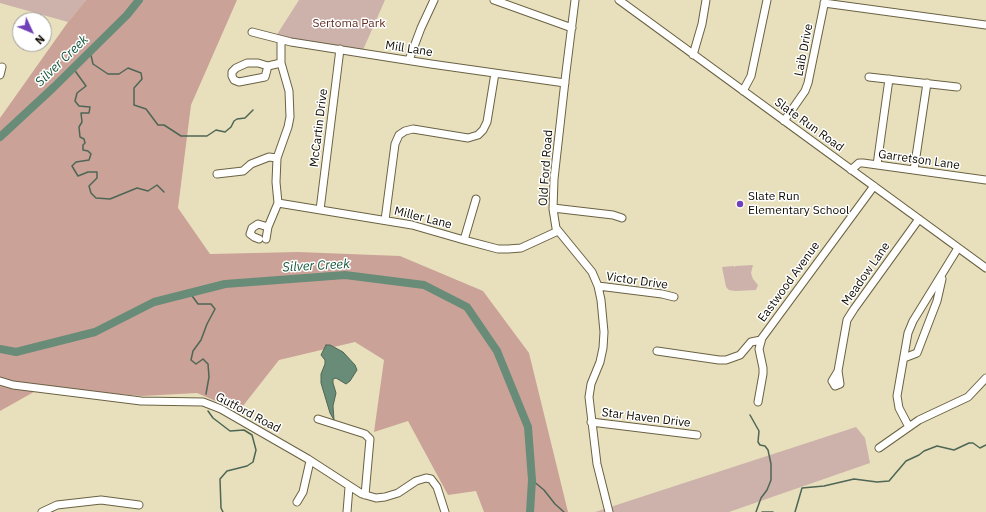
<!DOCTYPE html>
<style>
body{margin:0}
#map{position:relative;width:986px;height:512px;overflow:hidden;background:#e8e0bc;font-family:"IBM Plex Sans",sans-serif}
canvas{display:block}
.north{position:absolute;left:12px;top:12px;width:40px;height:40px;box-sizing:border-box;background:#fff;border:1px solid #9f9e9a;border-radius:50%;rotate:134deg;font-size:11px;font-weight:700;line-height:16px;text-align:center;color:#0f0c02}
.north::after{content:'';display:block;margin:auto;width:14px;height:18px;background:#7140b8;clip-path:polygon(50% 0,100% 100%,50% 72%,0 100%)}
</style>
<div id="map">
<canvas width="986" height="512"></canvas>
<div class="north">N</div>
</div>
<script>
const g = document.querySelector('canvas').getContext('2d');
g.lineJoin = 'round';
function fill(path, color) { g.fillStyle = color; g.fill(path, 'evenodd'); }
const toPath = rows => new Path2D(rows.map(r => 'M' + r).join(''));
function stroke(path, color, width, dash) { g.strokeStyle = color; g.lineWidth = width; g.lineCap = dash ? 'butt' : 'round'; g.setLineDash(dash || []); g.stroke(path); }
function label(font, color, halo, rows, align = 'center') {
  g.font = font + ' "IBM Plex Sans",sans-serif'; g.lineWidth = 3; g.setLineDash([]); g.textBaseline = 'middle'; g.strokeStyle = halo; g.fillStyle = color; for (const [text, x, y, turn = 0] of rows) {
    g.save(); g.translate(x, y); g.rotate((+turn || 0) * Math.PI / 180); g.textAlign = isNaN(turn) ? turn : align; if (halo) g.strokeText(text, 0, 0); g.fillText(text, 0, 0); g.restore();
  }
}
const green = toPath([
 [0,0,86,0,68,22,0,3],
 [299,0,385,0,363,50,276,36],
 [753,265,751,273,753,279,758,285,756,290,735,291,729,290,726,287,722,267,734,266,735,268,735,266],
 [856,427,865,438,870,463,729,512,595,512]
]);
const forest = toPath([
 [86,0,237,0,191,105,178,208,210,254,298,252,400,256,483,291,529,353,568,512,484,512,476,491,448,495,408,421,374,432,384,360,355,342,279,360,239,411,197,393,142,396,41,388,0,411,0,118,68,22]
]);
const water = toPath([
 [326,345,330,345,343,352,355,365,357,370,350,381,346,384,336,378,333,379,333,383,336,393,333,406,334,420,330,413,321,383,321,374,325,364,325,360,321,355,326,345]
]);
const stream = toPath([
 [90,51,93,64,108,74,119,74,128,68,141,73,142,79,134,88,134,105,146,109,158,125,164,125,181,136,207,136,216,130,225,132,231,127,234,121,237,119,245,118,253,110],
 [73,68,86,86,77,93,75,101,79,106,90,107,89,113,81,113,82,122,79,127,80,137,84,139,85,143,83,145,83,150,88,151,91,154,89,160,76,162,72,166,78,176,88,172,97,172,97,178,89,186,91,193,96,198,110,199,137,188,148,191,157,185,164,192],
 [190,293,198,304,211,304,215,309,207,324,201,340,193,351,191,360,196,364,203,359,208,364,209,377,206,394],
 [208,411,213,418,230,431,244,430,252,435,256,450,253,462,247,466,227,471,220,479,221,508,223,512],
 [750,415,759,431,758,442,760,445,765,446,768,450,771,464,771,480,767,490,761,498,756,512],
 [532,480,544,490,555,504,564,512],
 [762,512,773,512],
 [795,512,802,488,824,486,854,479,877,482,889,481,906,461,919,455,924,451,937,446,954,450,969,443,973,443,980,448,986,445]
]);
const river = toPath([
 [0,137,54,87,127,15,139,0],
 [0,349,16,352,95,332,154,302,225,284,345,275,424,285,467,307,497,351,528,427,532,480,530,512]
]);
const minor = toPath([
 [494,0,572,28],
 [575,0,566,72,554,179,553,209,556,228,592,272,598,286,601,300,604,332,603,348,600,362,591,384,589,397,597,464,609,512],
 [619,0,986,268],
 [824,3,986,25],
 [252,32,291,42,431,64,565,83],
 [693,55,702,24,706,0],
 [409,60,421,28,434,0],
 [268,66,265,77,239,82,234,80,232,76,232,72,236,68,247,63,258,63,268,66,281,63],
 [0,75,2,67],
 [869,77,957,87],
 [743,91,751,76,767,0],
 [784,121,805,91,808,83,825,0],
 [877,165,889,79],
 [851,170,859,163,863,163,986,180],
 [914,170,927,83],
 [217,174,243,171,251,164,269,157,277,158],
 [278,203,412,225,464,240,498,249,508,249,521,248,558,231],
 [553,208,613,215,622,218],
 [320,210,340,49],
 [385,220,395,144,399,135,405,131,413,129,468,138,478,135,483,130,487,122,495,73],
 [259,239,254,237,250,234,252,228,258,224,268,227],
 [266,239,268,227,278,203,276,182,277,158,288,127,290,117,289,91,281,63,281,40],
 [464,240,476,199],
 [598,286,662,294,674,297],
 [657,351,719,360,726,360,740,355,751,342,761,340],
 [904,358,917,353,937,301,942,279],
 [838,371,847,320,854,309,919,219],
 [838,371,840,384,835,386,832,381,838,371],
 [0,381,13,385,141,401,203,402,221,409,308,459,362,494,376,498,385,497,398,493,416,481,426,478,431,479,437,487,445,512],
 [758,402,763,374,763,368,759,349,762,338,874,186],
 [318,419,365,434,370,439,365,495],
 [591,422,697,435],
 [909,427,899,408,897,396,908,333,913,321,958,248],
 [879,448,919,420,968,397,986,378],
 [297,502,303,492,310,461],
 [42,512,57,505,101,500,139,505],
 [347,512,349,487]
]);
const markers = [
 [740,204,4,"#7140b8"]
];
const parkNames = [
 ["Sertoma Park",349,24]
];
const streetNames = [
 ["Mill Lane",409,49,9],
 ["Laib Drive",804,50,-79],
 ["Slate Run Road",809,125,36],
 ["McCartin Drive",319,128,-83],
 ["Garretson Lane",919,160,8],
 ["Old Ford Road",546,168,-86],
 ["Miller Lane",423,218,14],
 ["Meadow Lane",866,274,-55],
 ["Victor Drive",637,281,8],
 ["Eastwood Avenue",789,282,-54],
 ["Gutford Road",248,413,28],
 ["Star Haven Drive",646,418,7]
];
const poiNames = [
 ["Slate Run",748,197],
 ["Elementary School",748,211]
];
const waterNames = [
 ["Silver Creek",62,61,-44],
 ["Silver Creek",316,266,-3]
];
fill(green, '#cdb1ab');
fill(forest, '#cba298');
fill(water, '#688c78');
stroke(water, '#4d6655', 1);
stroke(stream, '#4d6655', 1.5);
stroke(river, '#688c78', 8);
stroke(minor, '#6a6243', 9);
stroke(minor, '#fff', 7);
for (const [x, y, r, color] of markers) { const dot = new Path2D(); dot.arc(x, y, r, 0, 2 * Math.PI); g.fillStyle = color; g.fill(dot); stroke(dot, '#fff', 1.5); }
label('12px', '#632e22', '#fff', parkNames);
label('12px', '#0f0c02', '#fff', streetNames);
label('12px', '#0f0c02', '#fff', poiNames, 'left');
label('italic 13px', '#155639', '#fff', waterNames);
</script>
